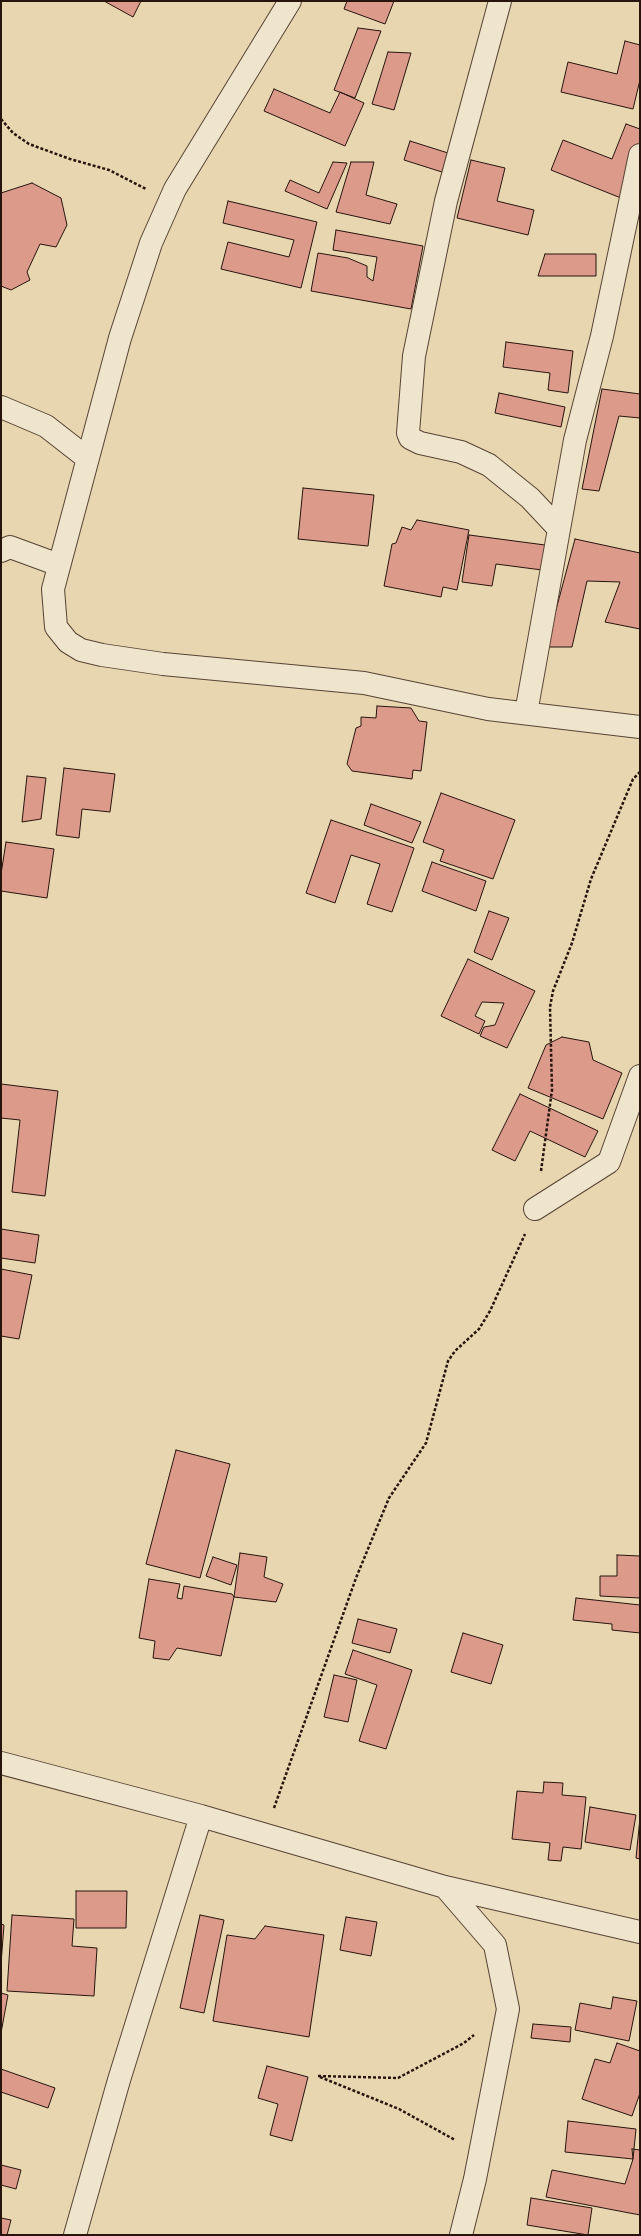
<!DOCTYPE html>
<style>
body{margin:0}
#map{position:relative;width:641px;height:2236px;overflow:hidden;background:#e7d6b0;font-family:"EB Garamond",serif}
canvas{display:block}
.frame{position:absolute;inset:0;border:2px solid #27140c;pointer-events:none}
</style>
<div id="map">
<canvas width="641" height="2236"></canvas>
<div class="frame"></div>
</div>
<script>
const g = document.querySelector('canvas').getContext('2d');
g.lineJoin = 'round';
function fill(path, color) { g.fillStyle = color; g.fill(path, 'evenodd'); }
const toPath = rows => new Path2D(rows.map(r => 'M' + r).join(''));
function stroke(path, color, width, dash) { g.strokeStyle = color; g.lineWidth = width; g.lineCap = dash ? 'butt' : 'round'; g.setLineDash(dash || []); g.stroke(path); }
const building = toPath([
 [104,1,141,1,133,17,104,1],
 [347,1,394,1,385,24,344,9,347,1],
 [358,28,381,31,355,98,334,90,358,28],
 [625,41,640,45,640,80,633,109,561,92,568,62,617,74,625,41],
 [388,52,411,53,394,110,372,104,388,52],
 [274,89,330,113,340,92,364,103,345,146,264,111,274,89],
 [626,124,640,129,640,166,626,200,551,170,563,140,612,159,626,124],
 [410,141,448,153,442,172,404,160,410,141],
 [471,160,505,168,497,201,534,210,528,235,457,218,471,160],
 [333,162,347,163,327,209,285,191,290,180,319,193,333,162],
 [351,162,374,162,366,195,397,204,390,224,336,212,351,162],
 [32,183,61,198,67,225,56,247,40,244,27,272,30,280,11,290,1,286,1,193,32,183],
 [228,201,317,222,301,288,221,269,228,242,289,257,294,240,223,223,228,201],
 [336,230,423,246,411,309,311,291,318,253,348,258,367,266,367,277,373,281,377,257,333,250,336,230],
 [545,254,596,254,596,276,538,276,545,254],
 [506,342,573,351,568,393,548,390,550,373,503,367,506,342],
 [602,389,640,394,640,418,619,416,599,491,582,489,602,389],
 [499,393,565,407,561,427,495,413,499,393],
 [303,488,374,495,368,546,298,539,303,488],
 [417,520,469,530,457,590,443,587,441,597,384,586,392,544,396,543,402,527,411,530,417,520],
 [469,535,545,545,542,570,496,564,492,586,462,582,469,535],
 [575,539,640,553,640,629,605,622,620,582,587,581,572,647,546,647,575,539],
 [377,706,411,708,419,721,427,722,421,771,413,770,412,779,352,771,347,764,356,728,361,726,361,717,376,718,377,706],
 [64,768,115,774,110,812,82,809,79,838,56,835,64,768],
 [27,776,46,778,41,819,22,822,27,776],
 [441,793,515,820,493,879,440,861,444,850,423,842,441,793],
 [371,804,421,822,412,843,364,825,371,804],
 [331,820,414,848,392,912,367,904,380,864,351,855,335,903,306,893,331,820],
 [6,842,54,849,47,898,1,891,1,874,6,842],
 [432,862,486,881,476,911,422,891,432,862],
 [489,911,509,918,492,960,474,952,489,911],
 [468,959,535,991,507,1048,480,1036,484,1027,495,1025,504,1003,482,1002,475,1016,485,1021,479,1034,441,1016,468,959],
 [562,1037,589,1042,593,1060,622,1073,603,1119,528,1088,546,1045,562,1037],
 [1,1084,58,1091,45,1196,12,1192,20,1120,1,1118,1,1084],
 [520,1094,598,1131,585,1157,530,1131,515,1161,492,1150,520,1094],
 [1,1229,39,1235,35,1263,1,1258,1,1229],
 [1,1269,32,1275,19,1339,1,1336,1,1269],
 [176,1450,230,1464,200,1578,146,1564,176,1450],
 [240,1553,267,1557,264,1577,283,1584,276,1602,234,1597,240,1553],
 [617,1555,640,1556,640,1598,600,1596,600,1576,617,1576,617,1555],
 [213,1557,237,1565,231,1585,206,1576,213,1557],
 [149,1579,180,1584,177,1598,182,1599,184,1586,232,1594,234,1597,221,1656,177,1648,169,1660,153,1658,155,1641,139,1638,149,1579],
 [576,1598,640,1605,640,1633,612,1630,612,1624,573,1620,576,1598],
 [358,1619,397,1629,390,1653,352,1643,358,1619],
 [463,1633,503,1645,491,1684,451,1672,463,1633],
 [353,1650,412,1670,386,1749,359,1741,377,1685,345,1674,353,1650],
 [334,1675,357,1680,348,1722,324,1717,334,1675],
 [544,1782,563,1783,562,1795,586,1797,581,1849,563,1847,561,1861,548,1860,550,1843,512,1839,517,1791,543,1793,544,1782],
 [590,1807,636,1815,630,1850,585,1842,590,1807],
 [640,1818,640,1859,636,1858,640,1818],
 [76,1891,127,1891,126,1928,76,1928,76,1891],
 [12,1915,74,1919,72,1946,97,1948,94,1996,7,1991,12,1915],
 [200,1915,224,1920,204,2013,180,2008,200,1915],
 [346,1917,377,1922,371,1956,340,1950,346,1917],
 [1,1924,4,1925,1,1964,1,1924],
 [265,1926,324,1935,309,2037,213,2021,227,1935,255,1939,265,1926],
 [1,1993,8,1995,1,2033,1,1993],
 [613,1997,637,2001,629,2041,575,2030,580,2003,611,2009,613,1997],
 [533,2024,571,2027,570,2042,531,2038,533,2024],
 [617,2043,640,2051,640,2093,632,2116,582,2099,595,2059,610,2063,617,2043],
 [267,2066,308,2077,292,2141,270,2135,278,2104,258,2098,267,2066],
 [1,2069,55,2088,48,2108,1,2092,1,2069],
 [568,2121,636,2129,633,2159,565,2152,568,2121],
 [632,2149,640,2150,640,2215,546,2197,552,2170,625,2184,633,2159,632,2149],
 [1,2165,21,2170,16,2189,1,2185,1,2165],
 [531,2198,592,2208,588,2235,527,2225,531,2198],
 [1,2218,11,2220,7,2235,1,2235,1,2218]
]);
const path = toPath([
 [1,119,13,133,29,144,70,159,109,170,146,189],
 [541,1171,552,1090,550,1007,553,991,572,943,591,879,633,779,640,772],
 [274,1808,356,1578,389,1498,426,1443,448,1361,455,1351,479,1329,490,1311,525,1234],
 [318,2076,398,2078,464,2043,474,2035],
 [320,2077,399,2109,455,2140]
]);
const street = toPath([
 [290,1,175,189,151,243,120,338,53,589,56,627,68,642,81,650,102,655,163,664,364,683,488,709,640,727],
 [500,1,446,201,414,356,408,433,410,438,420,443,461,452,489,465,530,498,559,529],
 [1,407,46,426,87,458],
 [1,551,10,547,59,565],
 [526,713,575,440,602,336,640,155],
 [535,1209,609,1162,640,1076],
 [1,1763,201,1816,445,1887,640,1932],
 [445,1887,495,1945,508,2009,475,2179,461,2235],
 [75,2235,119,2080,201,1816]
]);
fill(building, '#dc9a8b');
stroke(building, '#27140c', 1);
stroke(street, '#574435', 24);
stroke(path, '#27140c', 2.5, [3, 2]);
stroke(street, '#efe4cc', 22);
</script>
